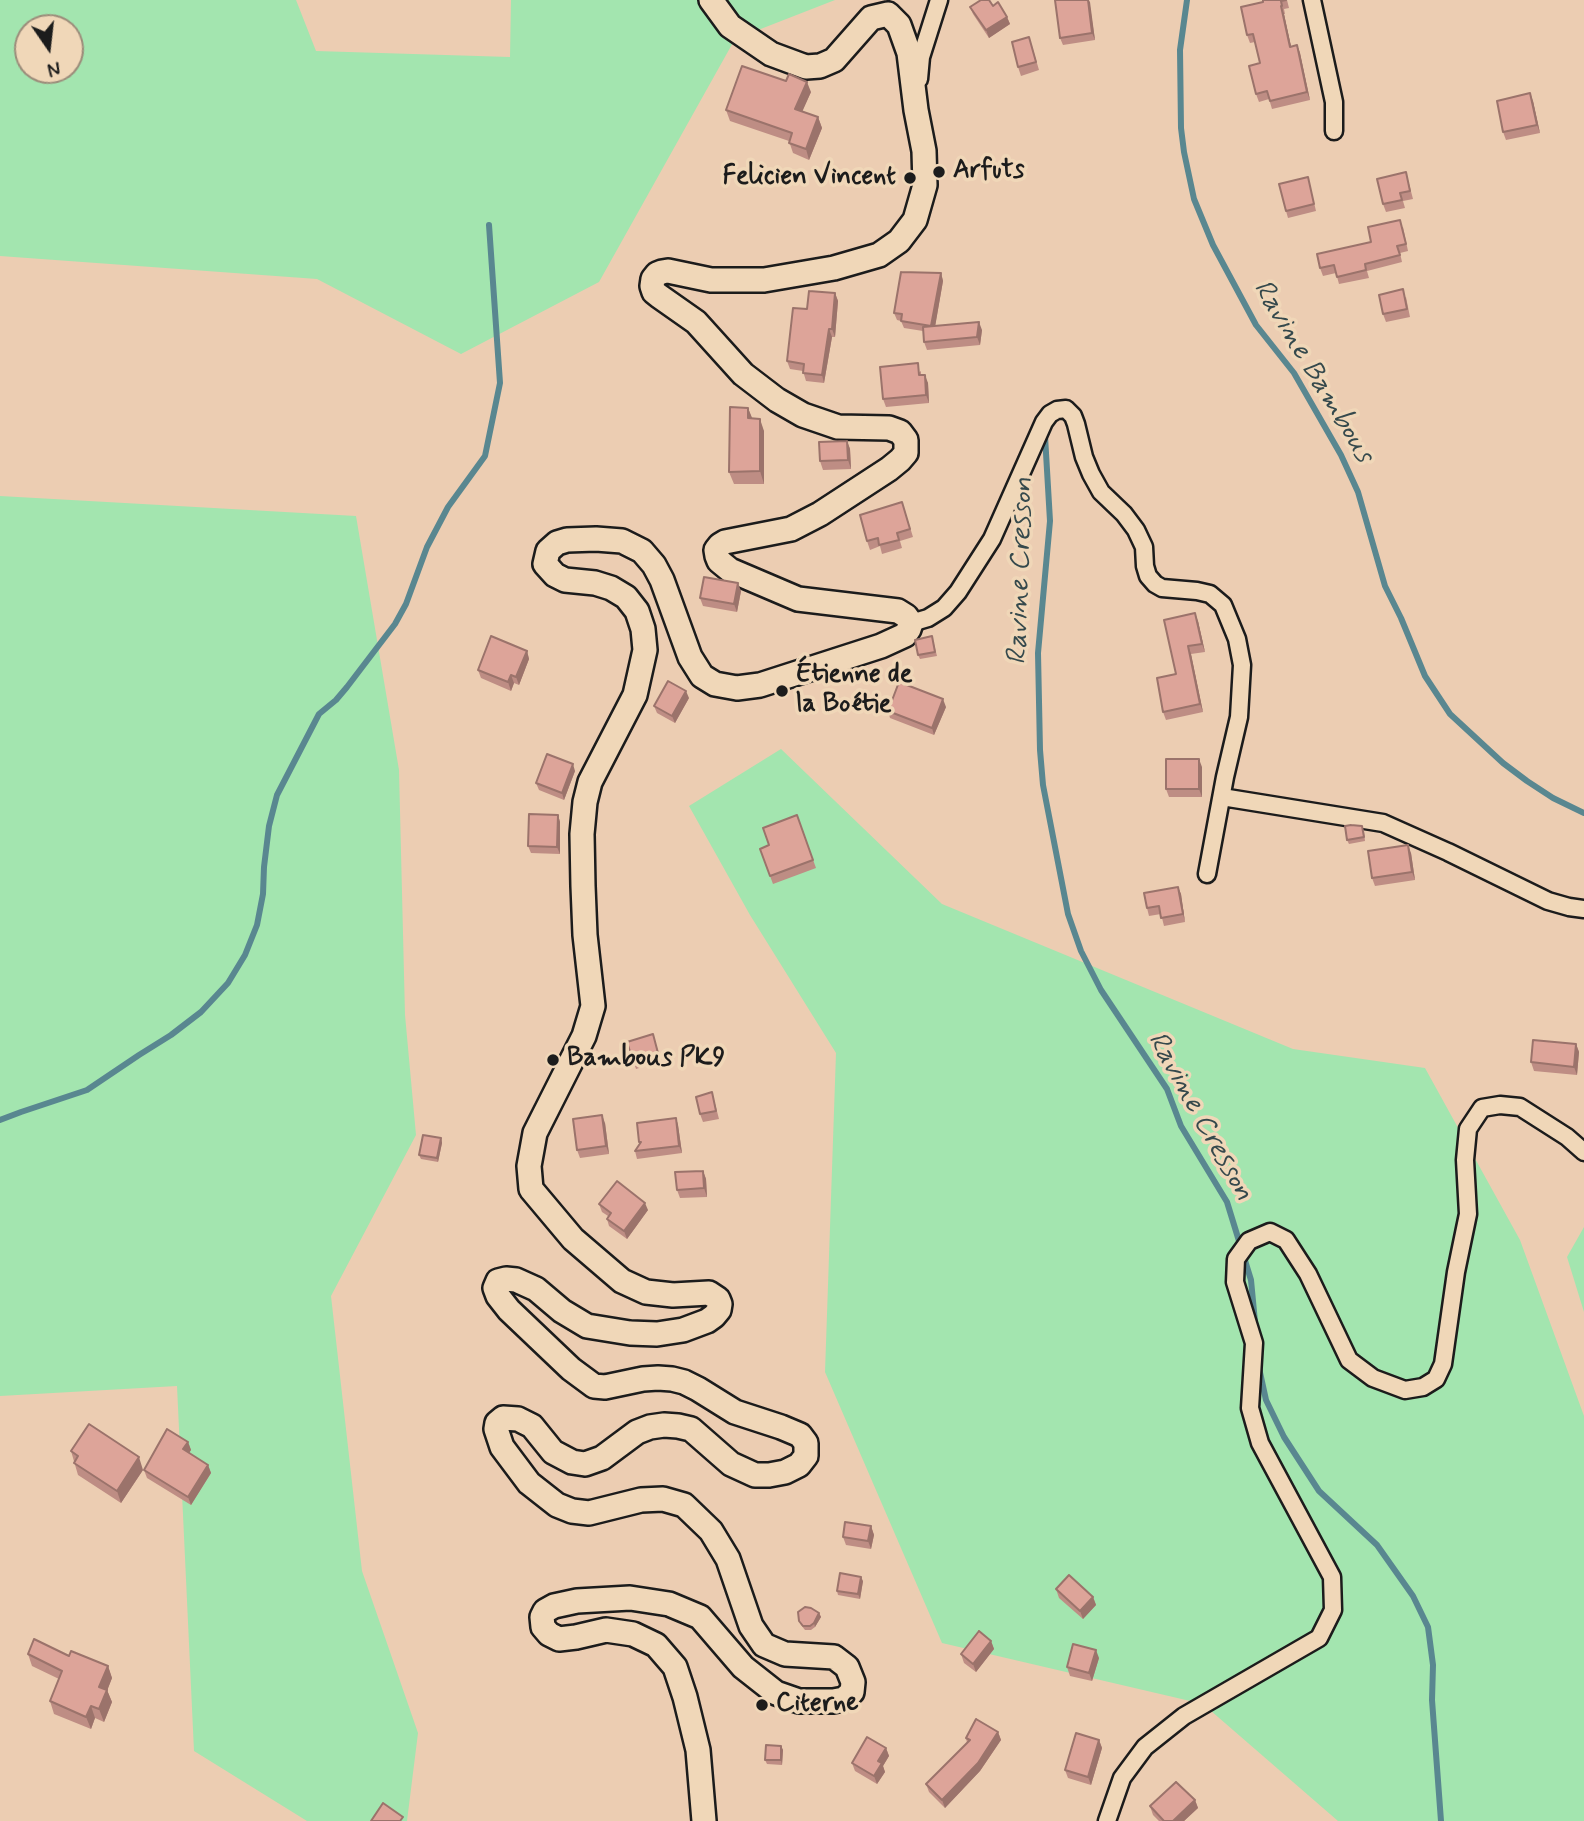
<!DOCTYPE html>
<meta charset="utf-8">
<style>
body{margin:0}
#map{position:relative;width:1584px;height:1821px;overflow:hidden;background:#eccdb2;font-family:Mynerve,sans-serif}
canvas{display:block}
.north{position:absolute;left:14px;top:14px;width:70px;height:70px;box-sizing:border-box;background:#f0d7b8;border:2px solid #9b8c7a;border-radius:50%;rotate:166deg;font-size:19px;font-weight:700;line-height:28px;text-align:center;color:#1c1c1c}
.north::after{content:'';display:block;margin:auto;width:24px;height:32px;background:#1c1c1c;clip-path:polygon(50% 0,100% 100%,50% 72%,0 100%)}
</style>
<div id="map">
<canvas width="1584" height="1821"></canvas>
<div class="north">N</div>
</div>
<script>
const g = document.querySelector('canvas').getContext('2d');
g.lineJoin = 'round';
function fill(path, color) { g.fillStyle = color; g.fill(path, 'evenodd'); }
const toPath = rows => new Path2D(rows.map(r => 'M' + r).join(''));
function stroke(path, color, width, dash) { g.strokeStyle = color; g.lineWidth = width; g.lineCap = dash ? 'butt' : 'round'; g.setLineDash(dash || []); g.stroke(path); }
function label(font, color, halo, rows, align = 'center') {
  g.font = font + ' Mynerve,sans-serif'; g.lineWidth = 7; g.setLineDash([]); g.textBaseline = 'middle'; g.strokeStyle = halo; g.fillStyle = color; for (const [text, x, y, turn = 0] of rows) {
    g.save(); g.translate(x, y); g.rotate((+turn || 0) * Math.PI / 180); g.textAlign = isNaN(turn) ? turn : align; if (halo) g.strokeText(text, 0, 0); g.fillText(text, 0, 0); g.restore();
  }
}
const green = toPath([
 [0,0,296,0,316,51,510,57,511,0,835,0,735,39,599,282,461,354,317,279,0,256],
 [28,28,70,28,70,70,28,70],
 [0,496,356,516,399,770,405,1015,416,1135,331,1296,362,1571,418,1733,407,1821,307,1821,194,1751,177,1386,0,1396],
 [781,749,942,904,1293,1049,1425,1068,1520,1240,1584,1416,1584,1821,1338,1821,1203,1704,942,1643,825,1372,836,1053,750,915,689,806],
 [1584,1227,1584,1312,1567,1257]
]);
const stream = toPath([
 [1187,0,1180,50,1181,128,1184,152,1194,199,1213,245,1256,325,1294,373,1341,455,1358,492,1385,586,1401,618,1425,676,1450,714,1503,763,1527,781,1553,798,1584,813],
 [1045,436,1050,521,1038,653,1040,750,1043,785,1068,914,1081,951,1101,990,1167,1089,1181,1126,1227,1202,1251,1280,1255,1322],
 [0,1120,21,1112,87,1090,139,1055,171,1035,201,1012,228,983,245,955,257,925,263,894,264,867,269,826,277,795,319,714,336,700,347,687,395,624,406,604,427,547,448,507,485,456,500,383,489,225],
 [1259,1368,1266,1400,1284,1437,1319,1491,1377,1545,1413,1596,1428,1627,1433,1665,1432,1700,1441,1821]
]);
const minor = toPath([
 [1312,0,1334,102,1334,131],
 [919,79,921,57,939,0],
 [911,623,928,618,944,608,958,592,992,539,1044,422,1050,414,1057,410,1066,409,1073,416,1076,424,1084,457,1091,474,1101,492,1124,514,1136,530,1144,547,1145,566,1148,576,1155,584,1162,588,1197,591,1210,594,1223,605,1237,639,1242,665,1239,717,1225,777,1207,874],
 [1222,797,1383,823,1448,852,1548,901,1569,907,1584,909],
 [1107,1821,1122,1778,1145,1747,1184,1716,1319,1638,1333,1610,1332,1577,1260,1443,1250,1408,1254,1343,1235,1282,1236,1259,1249,1241,1270,1232,1286,1240,1308,1274,1349,1360,1373,1378,1405,1390,1423,1387,1436,1379,1443,1364,1456,1272,1468,1214,1465,1160,1468,1129,1482,1108,1500,1105,1520,1107,1567,1137,1584,1152]
]);
const secondary = toPath([
 [704,1821,698,1750,685,1697,675,1667,656,1645,633,1634,606,1630,576,1637,559,1639,549,1634,543,1627,542,1617,545,1611,554,1606,577,1601,630,1598,669,1604,700,1617,743,1667,776,1693,799,1701,833,1701,844,1699,852,1692,853,1682,847,1667,834,1657,785,1654,764,1645,751,1626,728,1559,711,1531,684,1505,663,1499,641,1500,589,1513,572,1511,557,1505,529,1483,502,1447,496,1429,497,1423,503,1418,518,1419,532,1426,553,1452,572,1462,585,1464,602,1458,637,1432,650,1427,664,1425,678,1426,691,1429,731,1464,755,1475,769,1475,785,1472,799,1465,806,1456,806,1443,800,1435,781,1427,735,1412,698,1389,684,1382,672,1379,658,1378,643,1379,605,1387,594,1386,571,1369,509,1310,498,1296,495,1288,498,1281,506,1279,516,1280,536,1289,562,1311,587,1326,630,1333,657,1334,683,1330,707,1321,714,1316,719,1310,720,1304,718,1299,709,1293,673,1295,646,1292,622,1281,573,1239,531,1189,529,1166,535,1133,584,1036,593,1006,585,935,583,886,582,834,585,802,590,782,635,695,645,650,643,629,637,611,626,597,611,588,595,583,565,580,555,575,545,564,548,551,557,543,567,540,596,539,622,541,642,551,654,565,662,580,690,657,702,676,715,684,737,688,760,685,881,646,905,635,909,629,911,623,906,616,898,611,798,599,730,570,719,561,717,556,716,550,720,545,725,542,791,529,820,514,889,469,900,460,906,453,906,440,900,432,889,428,838,427,803,415,777,400,743,374,696,322,659,296,654,292,652,286,653,279,657,274,662,272,668,271,711,280,764,280,834,268,879,255,899,241,915,220,925,185,924,151,916,110,909,53,899,25,888,14,871,18,834,60,820,66,806,67,771,54,730,26,711,0]
]);
const wall = toPath([
 [1055,0,1089,0,1095,40,1063,45,1060,38],
 [1287,0,1289,8,1284,9,1285,14,1284,14,1291,47,1297,45,1300,53,1310,100,1272,109,1269,99,1259,102,1256,94,1260,63,1255,42,1250,43,1247,35,1241,7],
 [993,6,1007,17,1010,24,989,38,973,14,970,7],
 [1032,46,1039,70,1021,76,1018,67],
 [811,92,802,111,818,117,822,128,809,160,793,153,789,141,730,121,726,110],
 [1533,101,1540,133,1506,140,1503,132],
 [1406,172,1413,199,1403,201,1405,208,1386,212,1383,204],
 [1308,177,1316,211,1288,218,1286,211],
 [1403,227,1408,251,1400,253,1402,262,1367,271,1369,278,1339,284,1336,273,1323,276,1320,268,1371,242],
 [941,273,943,281,935,326,982,330,980,345,927,350,924,342,923,331,904,328,901,321,897,320,894,313],
 [835,293,838,301,835,337,832,337,824,383,806,381,803,371,790,369,787,361,807,309],
 [1406,297,1410,317,1386,322,1383,314],
 [921,371,921,375,928,383,929,403,886,407,883,399],
 [748,408,752,419,764,431,764,484,734,484,729,472],
 [847,441,850,449,851,469,823,470,820,461],
 [905,511,913,537,900,541,902,548,882,554,880,546,870,550,867,541],
 [741,591,737,612,703,606,700,598],
 [1198,621,1205,652,1191,654,1203,712,1166,720,1163,712],
 [932,636,937,656,920,659,918,655],
 [527,651,529,659,519,685,514,683,511,691,481,678,478,670],
 [689,698,675,723,657,713,654,706],
 [946,707,934,735,890,718,888,711],
 [1202,767,1202,797,1169,797,1166,789],
 [575,771,564,800,539,790,536,783],
 [558,815,560,822,560,854,531,853,528,846],
 [797,815,816,868,773,884,760,849,769,845],
 [1364,831,1365,841,1349,844,1347,840],
 [1411,853,1415,880,1375,886,1372,878],
 [1178,887,1181,894,1185,922,1164,926,1161,914,1149,916,1147,908],
 [653,1034,661,1061,636,1069,627,1042],
 [1576,1044,1579,1052,1577,1075,1534,1071,1531,1062],
 [712,1092,719,1119,703,1122,700,1114],
 [676,1118,678,1125,682,1153,637,1159,635,1151,640,1144,637,1123],
 [605,1123,609,1154,580,1158,577,1150],
 [441,1138,442,1143,438,1162,421,1159,419,1155],
 [703,1171,706,1179,707,1197,680,1198,677,1190],
 [599,1204,648,1210,627,1239,609,1226,607,1219,608,1216,602,1212],
 [188,1442,191,1450,189,1453,208,1465,211,1473,191,1505,147,1478,144,1470],
 [71,1451,143,1470,121,1503,78,1475],
 [871,1526,874,1535,871,1549,846,1545,843,1537],
 [863,1581,860,1599,838,1595,837,1591],
 [1056,1589,1093,1597,1096,1605,1083,1619,1059,1598],
 [819,1613,821,1617,815,1627,811,1630,805,1630,801,1625,799,1621],
 [991,1641,994,1649,976,1672,964,1663,961,1654],
 [28,1654,108,1666,112,1678,107,1690,112,1702,104,1722,95,1718,91,1729,54,1714,50,1701,59,1679,32,1666],
 [1099,1658,1092,1681,1070,1676,1067,1667],
 [998,1732,1001,1740,980,1771,945,1808,929,1792,926,1784,967,1743,966,1738],
 [1099,1740,1102,1748,1091,1785,1068,1778,1065,1770],
 [781,1746,783,1750,782,1765,767,1764,765,1760],
 [886,1748,889,1756,883,1766,885,1772,877,1784,855,1771,852,1763],
 [1195,1800,1198,1808,1184,1821,1159,1821,1153,1815,1150,1806]
]);
const shadedWall = toPath([
 [1088,0,1090,2,1095,40,1092,33],
 [1281,6,1284,14,1293,55,1290,47],
 [1007,17,1010,24,989,38,986,30],
 [1297,45,1300,53,1310,100,1307,92],
 [807,82,811,92,799,119,795,109],
 [1530,93,1533,101,1540,133,1537,125],
 [818,117,822,128,809,160,806,149],
 [941,273,943,281,934,333,931,326],
 [835,293,838,301,835,337,832,329],
 [979,322,982,330,980,345,977,337],
 [829,329,832,337,824,383,822,375],
 [925,375,928,383,929,403,926,395],
 [748,408,753,420,748,418],
 [760,419,764,431,764,484,760,471],
 [847,441,850,449,851,469,848,460],
 [738,583,741,591,737,612,734,604],
 [1195,613,1198,621,1205,652,1202,644],
 [1188,646,1191,654,1203,712,1200,704],
 [527,651,529,659,519,685,516,677],
 [511,675,514,683,511,691,508,682],
 [686,691,689,698,675,723,672,716],
 [943,699,946,707,934,735,932,728],
 [1199,759,1202,767,1202,797,1199,789],
 [573,764,575,771,564,800,562,793],
 [558,815,560,822,560,854,557,847],
 [1408,845,1411,853,1415,880,1412,872],
 [1178,887,1181,894,1185,922,1183,914],
 [1576,1044,1579,1052,1577,1075,1574,1067],
 [602,1115,605,1123,609,1154,606,1146],
 [676,1118,678,1125,682,1153,679,1146],
 [441,1138,442,1143,438,1162,437,1158],
 [703,1171,706,1179,707,1197,704,1188],
 [645,1203,648,1210,627,1239,624,1231],
 [188,1442,191,1450,186,1457,183,1449],
 [139,1457,143,1470,121,1503,117,1491],
 [208,1465,211,1473,191,1505,188,1497],
 [871,1526,874,1535,871,1549,868,1541],
 [861,1577,863,1581,860,1599,858,1594],
 [1093,1597,1096,1605,1083,1619,1080,1611],
 [819,1613,821,1617,815,1627,814,1623],
 [991,1641,994,1649,976,1672,973,1664],
 [1096,1650,1099,1658,1092,1681,1089,1673],
 [108,1666,112,1678,104,1699,99,1687],
 [107,1690,112,1702,104,1722,99,1709],
 [91,1706,95,1718,91,1729,86,1717],
 [998,1732,1001,1740,980,1771,945,1808,942,1800],
 [1099,1740,1102,1748,1091,1785,1088,1777],
 [781,1746,783,1750,782,1765,781,1760],
 [886,1748,889,1756,883,1766,885,1772,877,1784,874,1776,878,1761],
 [1195,1800,1198,1808,1184,1821,1173,1821]
]);
const building = toPath([
 [981,0,989,0,993,6,998,2,1007,17,986,30,970,7,981,0],
 [1055,0,1088,0,1092,33,1060,38,1055,0],
 [1263,0,1286,0,1281,1,1282,6,1281,6,1290,47,1297,45,1307,92,1270,101,1267,91,1256,94,1249,66,1260,63,1253,34,1247,35,1241,7,1263,2,1263,0],
 [1029,37,1036,62,1018,67,1012,42,1029,37],
 [742,66,786,81,789,74,807,82,795,109,818,117,806,149,789,143,792,133,726,110,742,66],
 [1530,93,1537,125,1503,132,1497,101,1530,93],
 [1406,172,1410,191,1400,193,1402,200,1383,204,1377,179,1406,172],
 [1308,177,1314,204,1286,211,1279,184,1308,177],
 [1400,220,1406,244,1397,246,1400,255,1365,264,1366,270,1337,277,1334,265,1320,268,1317,254,1371,242,1368,227,1400,220],
 [901,272,941,273,931,326,901,321,902,314,894,313,901,272],
 [1403,289,1407,309,1383,314,1379,295,1403,289],
 [809,291,835,293,832,329,829,329,822,375,803,373,804,364,787,361,793,308,807,309,809,291],
 [979,322,977,337,924,342,923,327,979,322],
 [918,363,919,375,925,375,926,395,883,399,880,367,918,363],
 [730,407,748,408,748,418,760,419,760,471,729,472,730,407],
 [847,441,848,460,820,461,819,442,847,441],
 [902,502,910,529,897,533,899,540,879,545,878,538,867,541,860,515,902,502],
 [704,577,738,583,734,604,700,598,704,577],
 [1195,613,1202,644,1188,646,1200,704,1163,712,1157,678,1176,674,1164,620,1195,613],
 [491,636,527,651,516,677,511,675,508,682,478,670,491,636],
 [932,636,935,652,918,655,915,640,932,636],
 [668,681,686,691,672,716,654,706,668,681],
 [899,682,943,699,932,728,888,711,899,682],
 [547,754,573,764,562,793,536,783,547,754],
 [1166,759,1199,759,1199,789,1166,789,1166,759],
 [529,814,558,815,557,847,528,846,529,814],
 [797,815,813,860,770,876,760,849,769,845,763,828,797,815],
 [1351,825,1362,826,1364,837,1347,840,1345,826,1351,825],
 [1408,845,1412,872,1372,878,1368,851,1408,845],
 [1178,887,1183,914,1161,918,1159,906,1147,908,1144,893,1178,887],
 [653,1034,658,1053,633,1061,627,1042,653,1034],
 [1533,1040,1576,1044,1574,1067,1531,1062,1533,1040],
 [712,1092,716,1111,700,1114,696,1097,712,1092],
 [602,1115,606,1146,577,1150,573,1119,602,1115],
 [676,1118,679,1146,635,1151,641,1142,639,1142,637,1123,676,1118],
 [423,1135,441,1138,437,1158,419,1155,423,1135],
 [703,1171,704,1188,677,1190,675,1172,703,1171],
 [617,1181,645,1203,624,1231,607,1219,611,1213,599,1204,617,1181],
 [89,1424,139,1457,117,1491,74,1463,78,1456,71,1451,89,1424],
 [167,1429,188,1442,183,1449,208,1465,188,1497,144,1470,167,1429],
 [845,1522,871,1526,868,1541,843,1537,845,1522],
 [840,1573,861,1577,858,1594,837,1591,840,1573],
 [1069,1575,1093,1597,1080,1611,1056,1589,1069,1575],
 [805,1607,811,1608,819,1613,814,1623,810,1626,803,1626,799,1621,798,1612,805,1607],
 [979,1631,991,1641,973,1664,961,1654,979,1631],
 [34,1639,69,1656,71,1651,108,1666,99,1687,107,1690,99,1709,91,1706,86,1717,50,1701,62,1671,28,1654,34,1639],
 [1073,1644,1096,1650,1089,1673,1067,1667,1073,1644],
 [976,1719,998,1732,978,1763,942,1800,926,1784,970,1740,966,1738,976,1719],
 [1076,1733,1099,1740,1088,1777,1065,1770,1076,1733],
 [867,1737,886,1748,878,1761,882,1763,874,1776,852,1763,867,1737],
 [766,1745,781,1746,781,1760,765,1760,766,1745],
 [1176,1782,1195,1800,1173,1821,1164,1821,1150,1806,1176,1782],
 [383,1803,403,1817,400,1821,371,1821,383,1803]
]);
const markers = [
 [939,172,7,"#1c1c1c"],
 [910,178,7,"#1c1c1c"],
 [782,691,7,"#1c1c1c"],
 [553,1060,7,"#1c1c1c"],
 [762,1705,7,"#1c1c1c"]
];
const poiNames = [
 ["Arfuts",953,172],
 ["Felicien Vincent",896,178,"right"],
 ["Étienne de",796,676],
 ["la Boétie",796,706],
 ["Bambous PK9",567,1060],
 ["Citerne",776,1705]
];
const waterNames = [
 ["Ravine Bambous",1312,372,59],
 ["Ravine Cresson",1022,571,-88],
 ["Ravine Cresson",1199,1117,61]
];
fill(green, '#a3e5af');
stroke(stream, '#598790', 6);
stroke(minor, '#1c1c1c', 21);
stroke(secondary, '#1c1c1c', 28);
stroke(minor, '#f0d7b8', 16);
stroke(secondary, '#f0d7b8', 23);
fill(wall, '#be8d84');
fill(shadedWall, '#9b736b');
fill(building, '#dda499');
stroke(building, '#9b736b', 2);
for (const [x, y, r, color] of markers) { const dot = new Path2D(); dot.arc(x, y, r, 0, 2 * Math.PI); g.fillStyle = color; g.fill(dot); stroke(dot, '#f0d7b8', 2.5); }
label('bold 26px', '#1c1c1c', '#f0d7b8', poiNames, 'left');
label('italic 28px', '#35494c', '#f0d7b8', waterNames);
</script>
